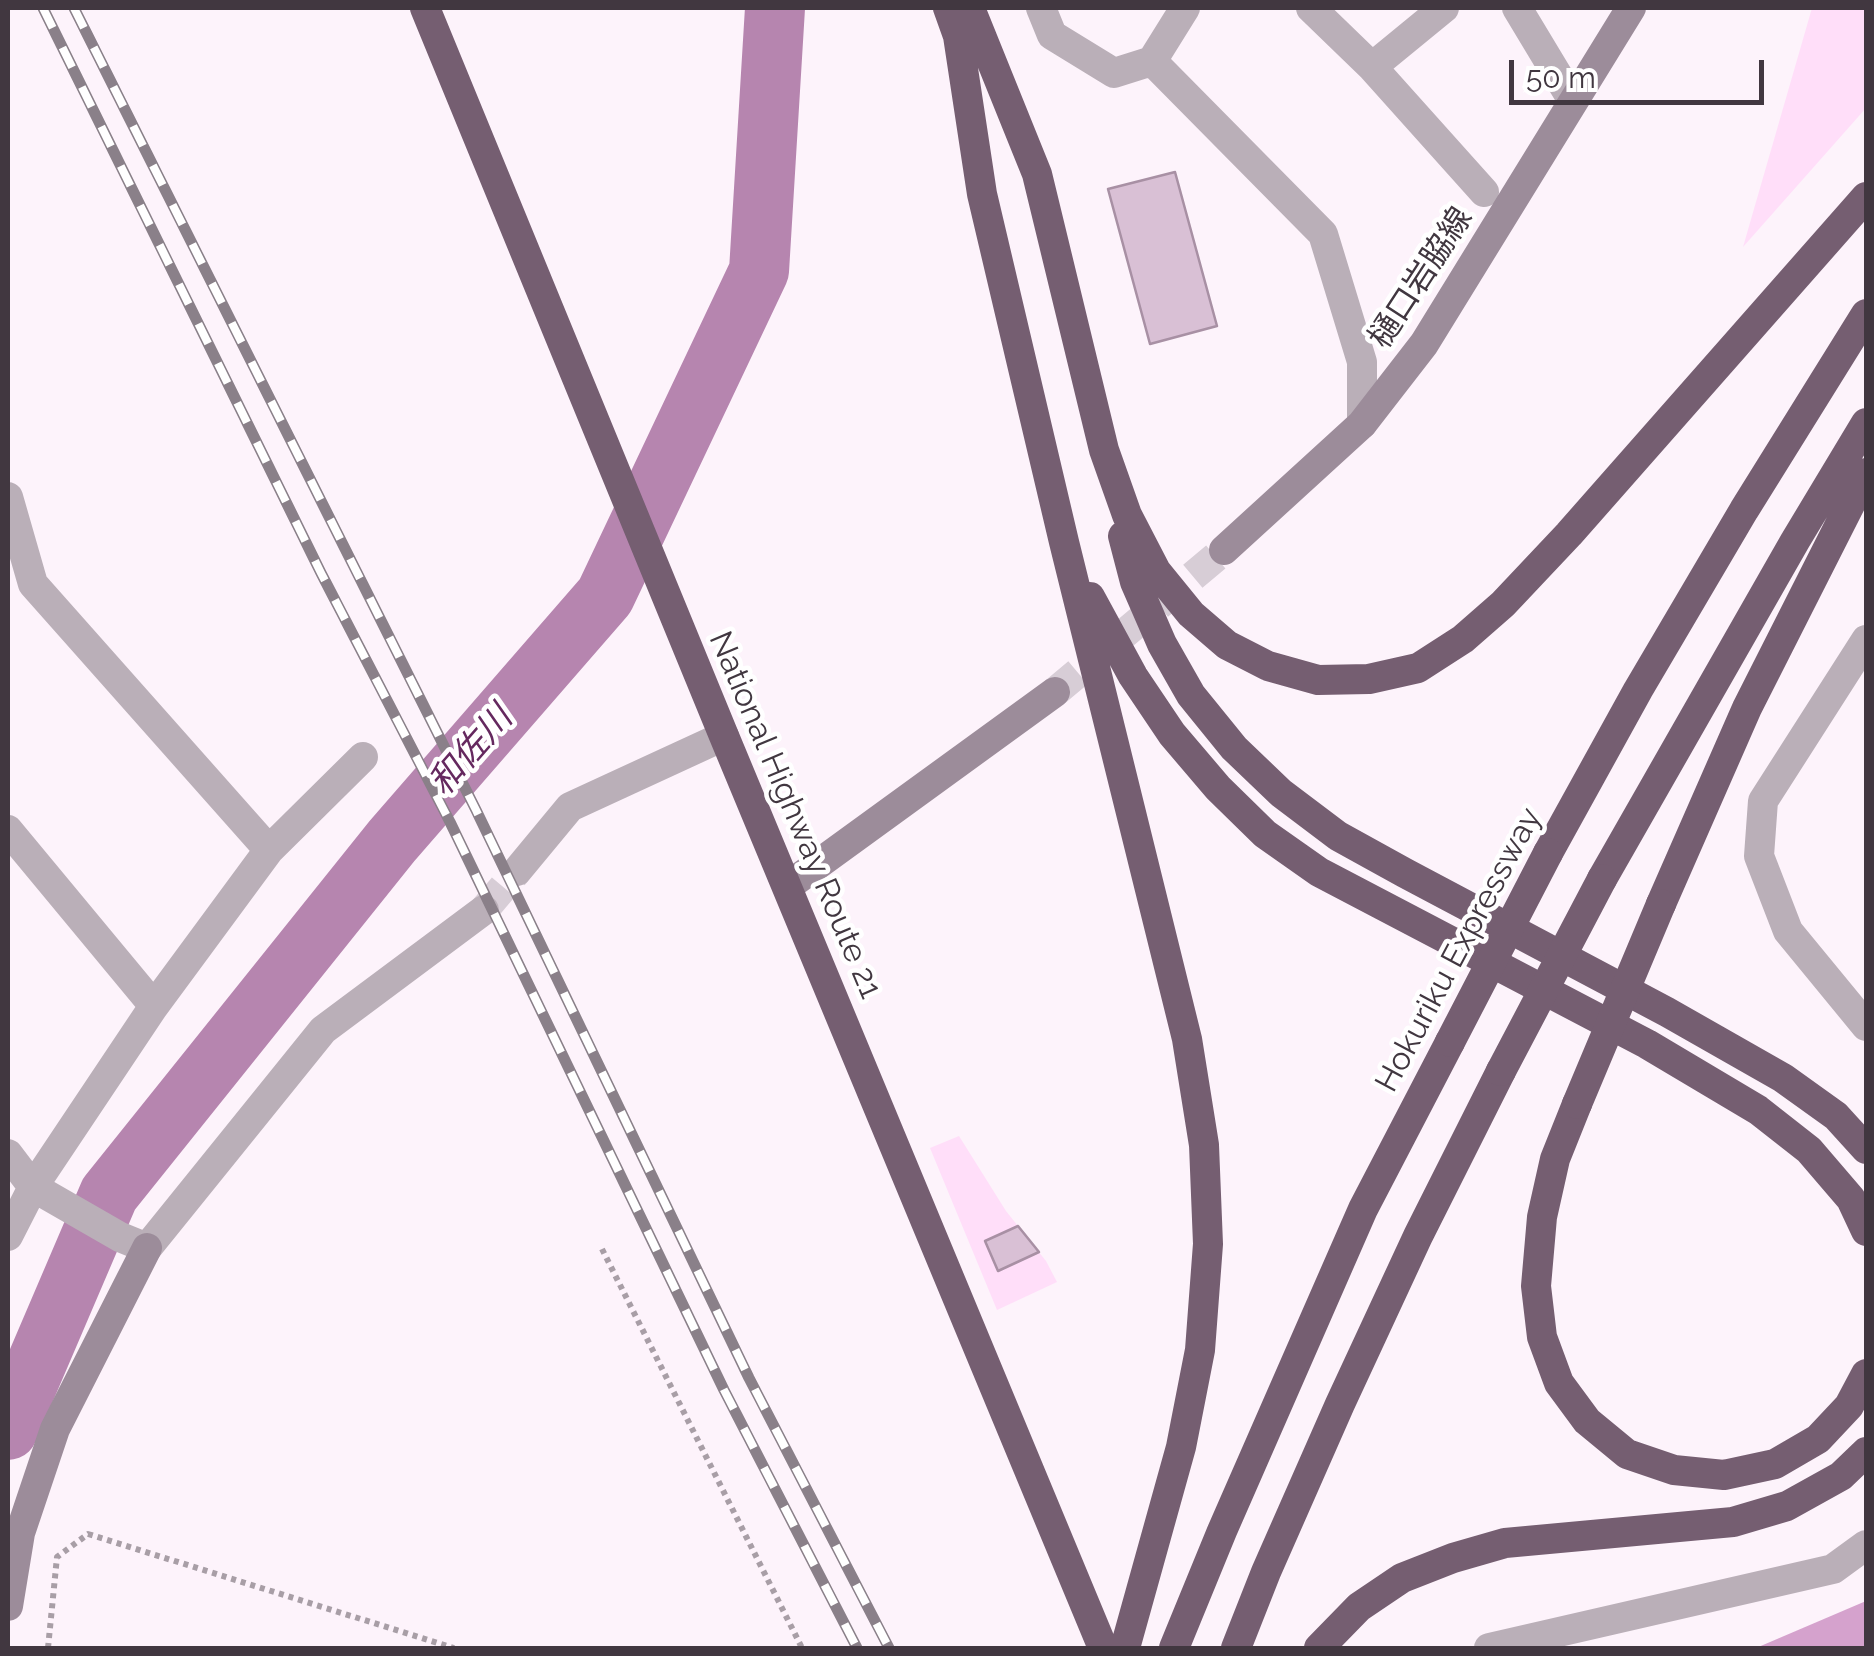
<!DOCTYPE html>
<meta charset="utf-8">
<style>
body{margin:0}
#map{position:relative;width:1874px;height:1656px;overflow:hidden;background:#fdf3fb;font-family:Raleway,sans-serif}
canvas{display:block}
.frame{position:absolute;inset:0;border:10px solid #413740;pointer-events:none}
.scale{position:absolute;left:1509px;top:60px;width:255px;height:45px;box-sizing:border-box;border:5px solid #413740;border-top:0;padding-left:12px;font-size:30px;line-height:35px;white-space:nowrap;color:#413740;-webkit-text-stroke:8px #fff;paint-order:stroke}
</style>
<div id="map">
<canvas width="1874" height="1656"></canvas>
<div class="frame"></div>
<div class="scale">50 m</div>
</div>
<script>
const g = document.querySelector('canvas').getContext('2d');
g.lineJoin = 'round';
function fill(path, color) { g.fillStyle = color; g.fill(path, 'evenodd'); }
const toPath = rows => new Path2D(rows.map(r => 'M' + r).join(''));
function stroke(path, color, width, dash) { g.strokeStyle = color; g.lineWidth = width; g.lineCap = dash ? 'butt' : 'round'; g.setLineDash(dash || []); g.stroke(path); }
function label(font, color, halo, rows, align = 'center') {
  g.font = font + ' Raleway,"Noto Sans JP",sans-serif'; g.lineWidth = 9; g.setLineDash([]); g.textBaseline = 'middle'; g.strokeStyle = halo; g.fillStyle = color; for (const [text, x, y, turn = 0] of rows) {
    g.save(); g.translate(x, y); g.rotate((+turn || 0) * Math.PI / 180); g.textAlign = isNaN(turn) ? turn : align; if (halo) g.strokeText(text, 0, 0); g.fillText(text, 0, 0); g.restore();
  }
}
const built = toPath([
 [1812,8,1866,8,1866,108,1743,247],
 [959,1136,1006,1211,1046,1261,1057,1282,997,1310,930,1148]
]);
const forest = toPath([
 [1866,1601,1866,1648,1756,1648]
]);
const river = toPath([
 [8,1430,109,1194,392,841,605,596,759,271,775,8]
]);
const building = toPath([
 [1175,172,1217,326,1150,344,1108,189,1175,172],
 [1018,1226,1039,1252,998,1271,985,1241,1018,1226]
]);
const streetTunnel = toPath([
 [484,910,517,871]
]);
const secondaryTunnel = toPath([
 [1055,692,1224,550]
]);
const path = toPath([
 [602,1249,802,1648],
 [48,1648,57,1557,88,1534,454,1648]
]);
const street = toPath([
 [1041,8,1052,35,1114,73,1152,61],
 [1185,8,1152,61,1323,234,1362,362,1362,424],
 [1311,8,1372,67,1444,8],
 [1517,8,1573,101],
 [1372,67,1484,192],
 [8,497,33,584,269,850],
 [1866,640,1763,801,1759,856,1788,931,1866,1026],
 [8,830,154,1006],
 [517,871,570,807,724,736],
 [8,1154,33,1187,120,1237,147,1248,323,1030,484,910],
 [8,1236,33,1187,154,1006,269,850,363,757],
 [1489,1648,1833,1569,1866,1545]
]);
const secondary = toPath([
 [1224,550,1362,424,1424,344,1631,8],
 [788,886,1055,692],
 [8,1606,20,1533,55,1429,147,1248]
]);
const highway = toPath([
 [425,8,724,736,1103,1648],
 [948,8,958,36,982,194,1064,542,1187,1039,1204,1145,1208,1244,1200,1350,1181,1447,1125,1648],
 [970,8,1037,174,1104,450,1127,515,1156,571,1191,614,1227,645,1268,666,1318,680,1369,679,1418,668,1463,639,1503,604,1569,534,1866,197],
 [1123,536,1135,582,1162,644,1191,695,1234,748,1281,793,1338,836,1405,873,1667,1012,1783,1078,1836,1116,1866,1149],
 [1090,597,1133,676,1172,734,1218,788,1265,834,1319,872,1647,1044,1758,1110,1809,1150,1851,1199,1866,1231],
 [1548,853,1638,690,1744,510,1866,314],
 [1602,879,1795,541,1866,423],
 [1661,904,1747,708,1866,473],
 [1577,1104,1555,1159,1542,1217,1536,1286,1542,1337,1559,1383,1587,1421,1627,1454,1674,1470,1724,1475,1775,1464,1818,1439,1849,1406,1866,1374],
 [1174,1648,1222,1531,1363,1209,1450,1042],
 [1236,1648,1266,1572,1340,1404,1418,1236,1501,1071],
 [1319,1648,1359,1607,1402,1578,1453,1558,1505,1543,1733,1522,1787,1506,1841,1476,1866,1452]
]);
const rail = toPath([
 [43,8,321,573,450,822,724,1390,857,1648],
 [74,8,476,810,749,1378,889,1648]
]);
const highwayBridge = toPath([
 [1450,1042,1548,853],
 [1501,1071,1602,879],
 [1577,1104,1661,904]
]);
const streetNames = [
 ["樋口岩脇線",1421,278,-57],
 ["National Highway Route 21",795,815,67],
 ["Hokuriku Expressway",1459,950,-62]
];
const waterNames = [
 ["和佐川",471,751,-49]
];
fill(built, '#ffdef9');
fill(forest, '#d5a2cd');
stroke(river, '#b685af', 60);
fill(building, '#d9c0d5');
stroke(building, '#a890a4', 2.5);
stroke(streetTunnel, '#d7cdd6', 30, [30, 15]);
stroke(secondaryTunnel, '#d7cdd6', 30, [30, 15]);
stroke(path, '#a89ea6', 6, [5, 5]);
stroke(street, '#baafb8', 30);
stroke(secondary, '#9c8c9a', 30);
stroke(highway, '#755e71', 30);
stroke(rail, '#8a8089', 11);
stroke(rail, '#fff', 8, [22]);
stroke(highwayBridge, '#755e71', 30);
label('32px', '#413740', '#fff', streetNames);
label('italic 35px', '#65295f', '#fff', waterNames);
</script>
